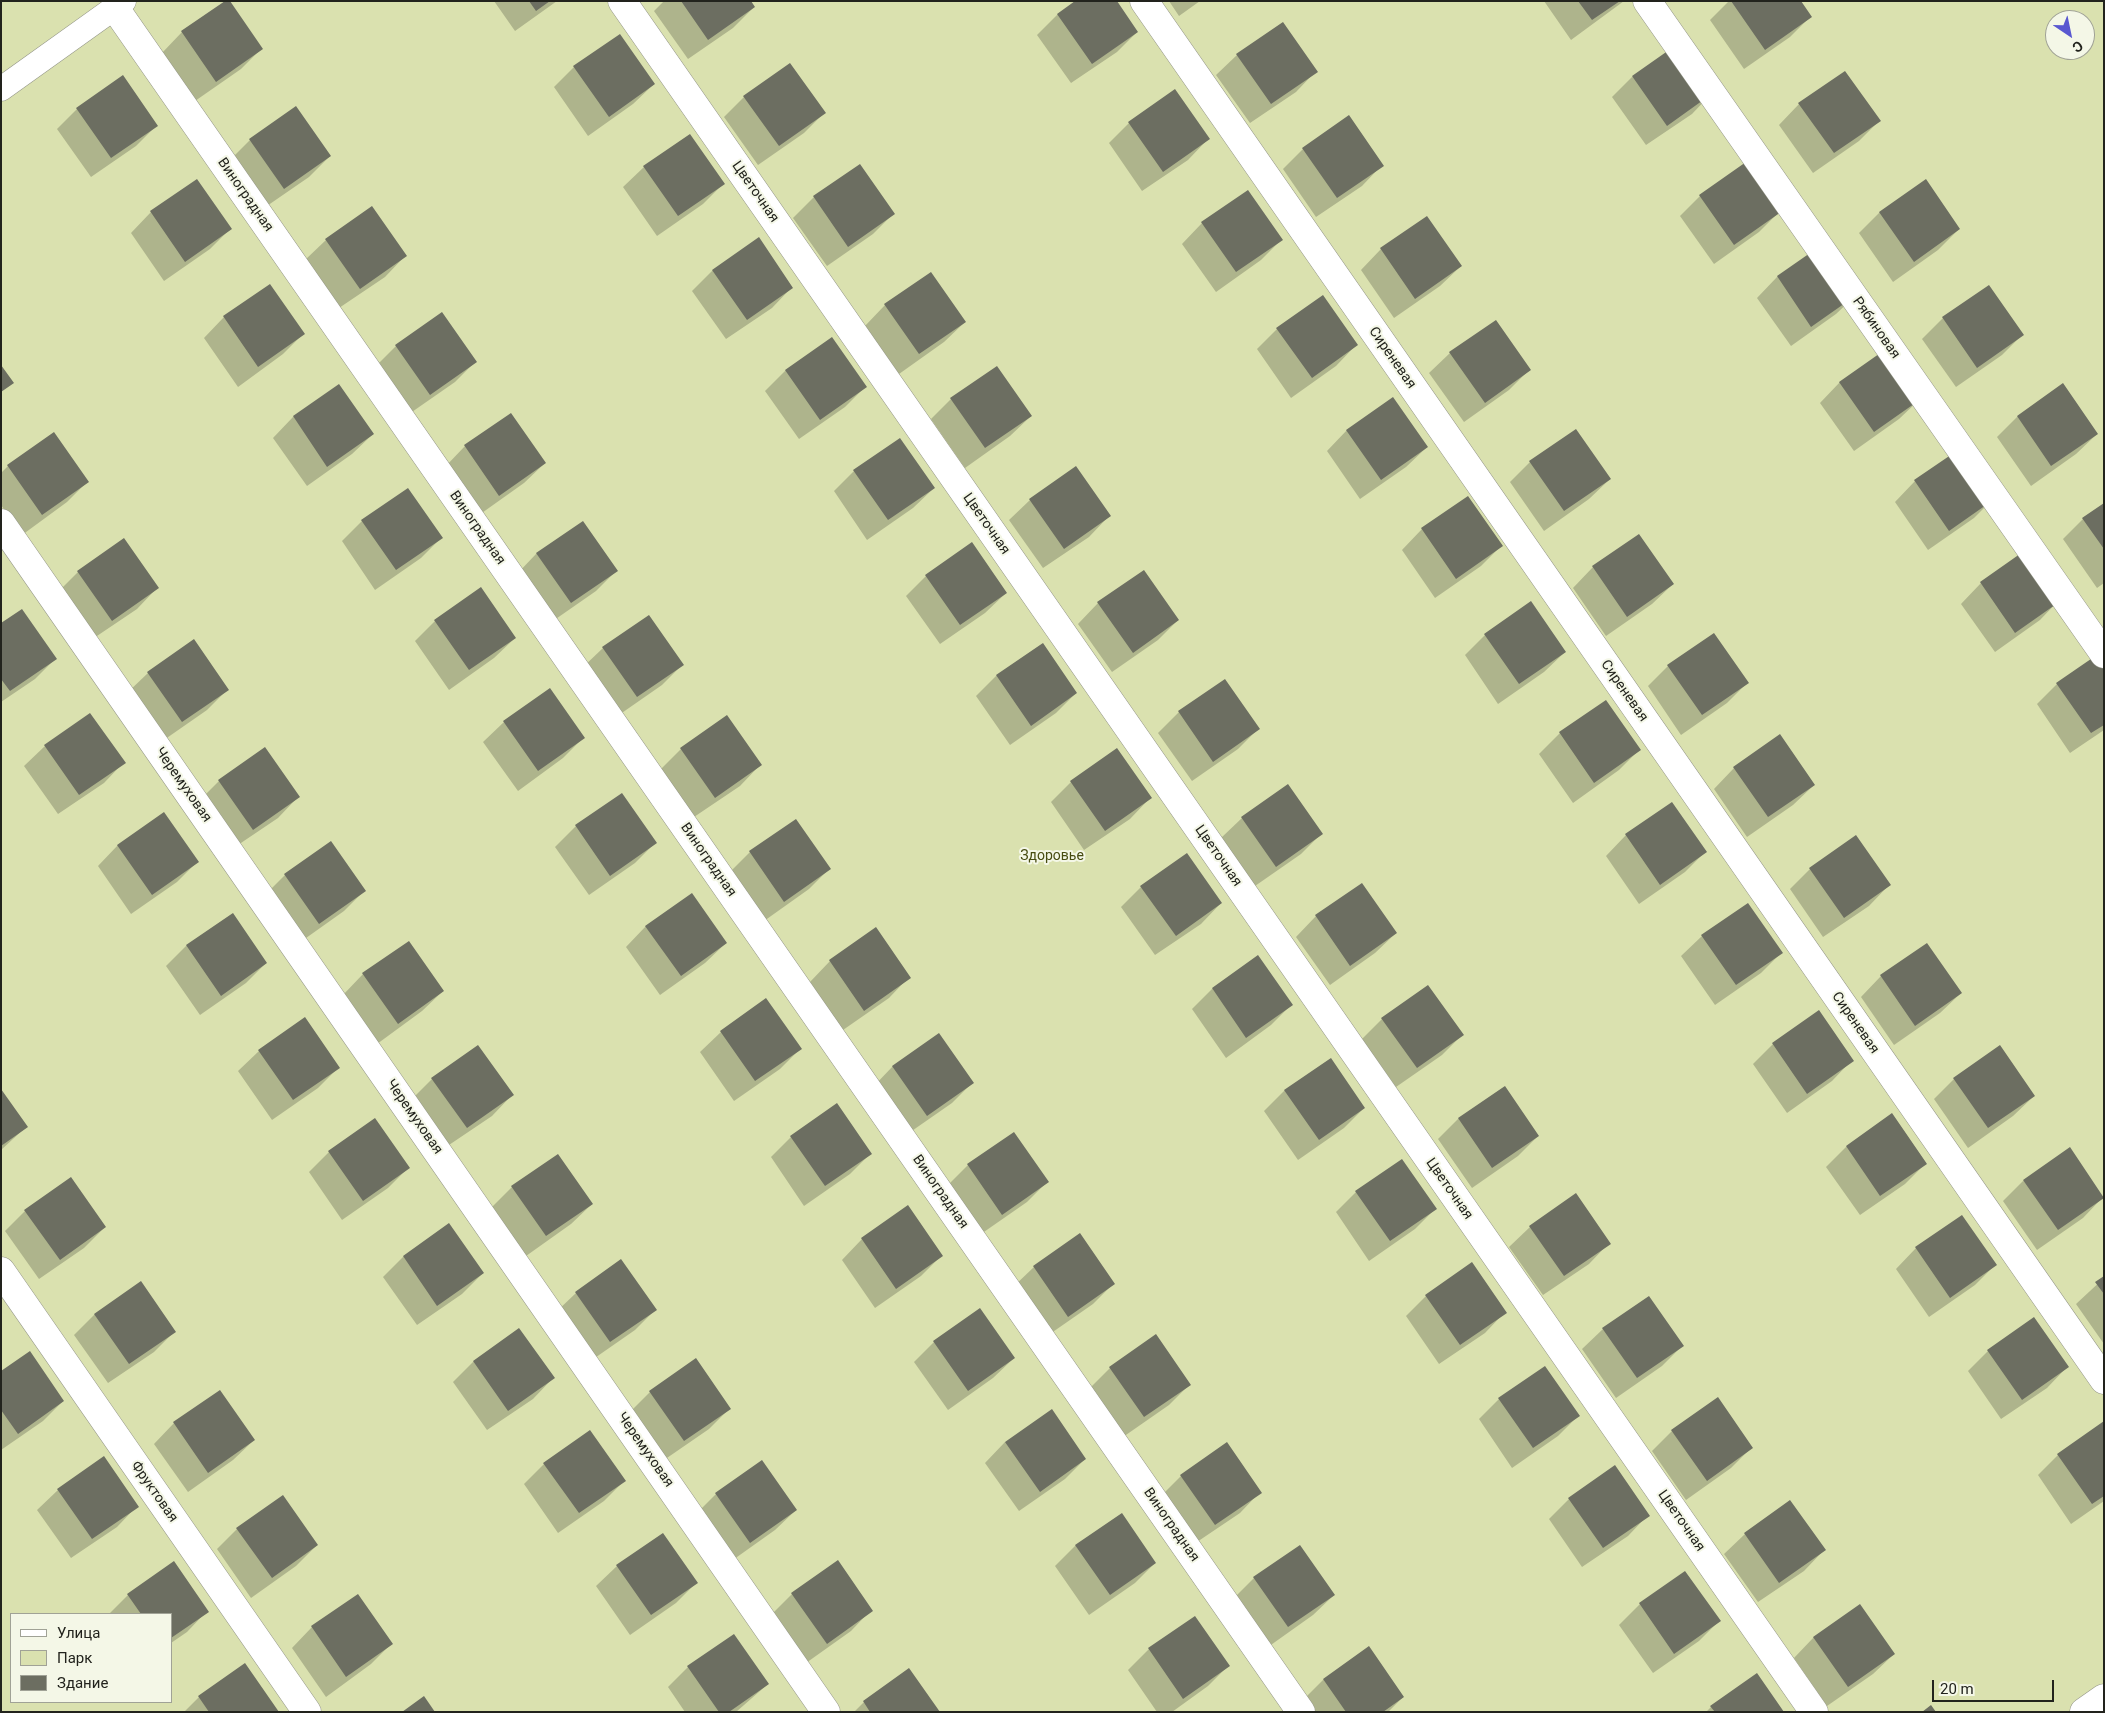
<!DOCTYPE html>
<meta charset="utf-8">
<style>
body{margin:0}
#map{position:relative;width:2105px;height:1713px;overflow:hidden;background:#f4f7e7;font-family:Roboto,sans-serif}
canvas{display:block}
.frame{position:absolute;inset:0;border:2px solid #22231d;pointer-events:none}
.legend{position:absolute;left:10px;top:1613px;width:162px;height:90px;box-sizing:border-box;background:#f4f7e7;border:1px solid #a0a296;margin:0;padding:6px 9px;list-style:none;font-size:15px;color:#22231d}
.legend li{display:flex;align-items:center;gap:10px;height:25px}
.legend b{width:25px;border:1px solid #a0a296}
.north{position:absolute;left:2045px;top:10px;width:50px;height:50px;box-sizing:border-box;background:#f4f7e7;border:1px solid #a0a296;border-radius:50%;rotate:146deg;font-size:14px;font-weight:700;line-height:20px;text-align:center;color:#22231d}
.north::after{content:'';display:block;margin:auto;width:18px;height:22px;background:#5958d0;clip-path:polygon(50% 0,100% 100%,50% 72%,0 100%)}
.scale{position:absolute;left:1932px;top:1680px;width:122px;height:22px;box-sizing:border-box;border:2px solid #22231d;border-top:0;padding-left:6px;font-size:15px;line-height:18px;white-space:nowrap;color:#22231d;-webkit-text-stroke:4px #f4f7e7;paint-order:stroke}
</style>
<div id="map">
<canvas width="2105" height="1713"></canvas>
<div class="frame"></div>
<ul class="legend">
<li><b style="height:6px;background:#fff"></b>Улица</li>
<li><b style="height:14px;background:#dae1af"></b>Парк</li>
<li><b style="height:14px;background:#6c6e61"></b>Здание</li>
</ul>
<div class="north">С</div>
<div class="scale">20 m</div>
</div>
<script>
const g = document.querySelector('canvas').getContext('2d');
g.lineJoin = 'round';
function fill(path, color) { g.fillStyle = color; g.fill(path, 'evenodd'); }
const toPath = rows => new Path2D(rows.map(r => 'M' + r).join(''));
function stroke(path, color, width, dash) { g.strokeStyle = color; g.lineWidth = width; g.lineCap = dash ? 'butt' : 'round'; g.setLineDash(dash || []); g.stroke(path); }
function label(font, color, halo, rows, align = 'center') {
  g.font = font + ' Roboto,sans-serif'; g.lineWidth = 4; g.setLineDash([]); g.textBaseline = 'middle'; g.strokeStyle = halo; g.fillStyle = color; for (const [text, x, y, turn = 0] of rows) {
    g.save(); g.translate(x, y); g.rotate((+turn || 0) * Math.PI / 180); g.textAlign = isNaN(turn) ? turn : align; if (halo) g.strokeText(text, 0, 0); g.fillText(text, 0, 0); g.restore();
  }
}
const green = toPath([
 [1,1,2104,1,2104,1712,1,1712],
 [2055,20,2085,20,2085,50,2055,50],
 [11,1614,171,1614,171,1702,11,1702]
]);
const shadow = toPath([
 [494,1,557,1,515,31],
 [664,1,749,1,754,7,733,28,688,59,654,11],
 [1077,1,1137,32,1117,52,1071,83,1037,35,1057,15],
 [1169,1,1200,1,1179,16],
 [1544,1,1624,1,1571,40],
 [1729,1,1799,1,1810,17,1790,37,1744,69,1710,20],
 [1282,23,1316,71,1296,92,1250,123,1216,75,1237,55],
 [182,32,261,49,241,69,195,101,162,53],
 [574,67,654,84,633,104,588,136,554,87],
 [1632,77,1712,93,1692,114,1646,145,1612,97],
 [744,97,824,113,804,133,758,165,724,117],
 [1799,104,1879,121,1859,141,1813,173,1779,125],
 [77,109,157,125,136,146,91,177,57,129],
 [1129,123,1208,139,1188,160,1142,191,1109,143],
 [689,135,723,184,703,204,657,236,623,187,644,167],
 [250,140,330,156,309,177,264,208,230,160],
 [1303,149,1382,165,1362,186,1316,217,1283,169],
 [860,166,893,214,873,234,827,266,793,218,814,197],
 [1925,181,1959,229,1938,250,1893,282,1859,233,1879,213],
 [1248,192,1281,240,1261,260,1216,292,1182,244,1202,223],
 [1700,196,1779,212,1759,232,1714,264,1680,216],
 [151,212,230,229,210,249,164,281,131,233],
 [758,239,792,287,772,308,726,339,692,291,712,271],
 [326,240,405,256,385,277,339,308,305,260],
 [1823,246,1857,294,1836,314,1791,346,1757,298,1777,277],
 [1381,249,1461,266,1440,286,1394,318,1361,270],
 [1988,287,2022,335,2002,355,1956,387,1922,339,1943,318],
 [885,305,965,322,944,342,899,374,865,326],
 [224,317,303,334,283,354,238,387,204,338],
 [1496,321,1529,370,1509,390,1464,422,1429,373,1450,353],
 [1277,329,1356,345,1336,366,1291,398,1257,349],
 [396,346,475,362,455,382,409,414,376,366],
 [786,370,865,387,845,407,799,439,765,391],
 [1840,382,1920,399,1899,419,1854,451,1820,403],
 [2063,385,2097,434,2076,454,2031,486,1997,437,2017,417],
 [339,386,373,434,352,454,307,486,273,438,293,417],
 [951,399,1031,416,1010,436,965,468,931,419],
 [1347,430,1427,447,1406,467,1360,499,1327,451],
 [465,446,545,463,524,483,479,515,445,467],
 [1530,462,1610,479,1589,499,1544,531,1510,482],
 [8,466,87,482,67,502,22,535,1,505,1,473],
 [854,471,934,488,913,508,867,540,834,491],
 [1915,481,1994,498,1974,518,1928,550,1895,502],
 [1468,498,1501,546,1481,566,1435,598,1402,550,1422,529],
 [1030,500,1109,516,1089,537,1043,568,1009,520],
 [2104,505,2104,583,2097,588,2063,539,2083,519],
 [362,521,441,538,421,558,375,590,342,541],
 [582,523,616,571,596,591,550,623,516,575,536,554],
 [1593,567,1673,584,1652,604,1606,636,1573,588],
 [78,572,157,588,137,609,91,640,58,592],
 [926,576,1006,593,985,613,940,644,906,596],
 [1981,583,2060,599,2040,620,1995,652,1961,604],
 [1098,603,1178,620,1158,640,1112,672,1078,624],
 [435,621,515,638,494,658,449,690,415,641],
 [1,625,55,659,35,679,1,702],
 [1485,635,1565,652,1544,672,1498,704,1465,655],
 [1042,644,1076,693,1056,713,1010,745,976,696,996,676],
 [603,648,682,665,662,685,616,717,582,668],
 [2104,653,2104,730,2070,753,2037,704,2057,684],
 [1668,666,1747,683,1727,703,1681,735,1648,686],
 [148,673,227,690,207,710,161,742,127,693],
 [1224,681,1258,729,1238,749,1192,781,1158,733,1179,712],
 [1605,702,1639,750,1619,770,1573,803,1539,754,1560,733],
 [504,722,583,738,563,758,518,791,483,742],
 [1779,736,1814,785,1793,805,1747,837,1714,789,1734,768],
 [45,746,124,762,104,783,58,814,24,766],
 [681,749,760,765,740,786,694,817,661,769],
 [219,781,298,797,278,818,232,849,199,801],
 [1071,782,1150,798,1130,819,1084,850,1051,802],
 [622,795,655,843,635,863,589,895,555,847,576,826],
 [1672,804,1705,852,1685,872,1639,904,1606,856,1626,835],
 [1242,818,1321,834,1301,854,1255,886,1221,838],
 [795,821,829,869,809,889,764,921,729,873,750,852],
 [118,845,197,862,177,882,131,914,98,866],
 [1810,869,1889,885,1869,906,1823,937,1790,889],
 [285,875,364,891,344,911,299,943,265,895],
 [1141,887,1221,903,1201,924,1155,955,1121,907],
 [232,914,266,963,246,983,200,1015,166,966,186,946],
 [1316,916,1396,933,1375,953,1330,985,1296,937],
 [646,926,726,943,705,963,660,995,626,947],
 [1702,936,1781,953,1761,973,1715,1005,1681,956],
 [1257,957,1291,1005,1271,1025,1226,1058,1192,1009,1212,989],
 [830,961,909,977,889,998,843,1030,810,982],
 [363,974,443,991,422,1011,377,1044,343,995],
 [1881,976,1961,993,1940,1013,1894,1045,1861,997],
 [766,1000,800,1049,780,1069,734,1101,700,1052,721,1032],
 [304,1019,338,1068,318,1088,272,1120,238,1071,259,1051],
 [1382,1019,1462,1035,1442,1055,1396,1087,1362,1039],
 [1773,1044,1852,1060,1832,1081,1787,1113,1753,1064],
 [1330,1059,1364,1108,1344,1128,1298,1160,1264,1111,1284,1091],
 [893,1066,972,1083,952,1103,906,1135,873,1087],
 [432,1079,512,1095,492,1116,446,1147,412,1099],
 [1954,1079,2034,1096,2013,1116,1968,1148,1934,1099],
 [1504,1087,1538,1136,1518,1156,1472,1188,1438,1139,1458,1119],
 [1,1091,26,1127,1,1150],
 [1892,1114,1926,1163,1905,1184,1860,1215,1826,1167,1846,1147],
 [1014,1134,1047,1182,1027,1202,981,1234,947,1186,968,1165],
 [791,1137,870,1154,850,1174,804,1206,771,1157],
 [329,1152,408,1168,388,1188,342,1220,309,1172],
 [2023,1181,2103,1197,2083,1218,2037,1250,2003,1201],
 [512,1187,592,1204,571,1224,526,1256,492,1207],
 [1356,1192,1435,1209,1415,1229,1369,1261,1336,1212],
 [25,1211,105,1227,84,1248,39,1279,5,1231],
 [1961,1217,1995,1265,1975,1285,1929,1317,1896,1269,1916,1248],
 [449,1225,483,1273,462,1294,417,1325,383,1277,403,1257],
 [1530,1227,1609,1243,1589,1264,1543,1295,1509,1247],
 [862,1239,941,1256,921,1276,875,1308,842,1260],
 [621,1261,655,1310,635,1330,589,1362,555,1313,576,1293],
 [1034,1267,1113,1284,1093,1304,1047,1336,1013,1287],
 [2104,1278,2104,1344,2076,1304],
 [140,1283,174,1332,154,1352,108,1383,74,1335,94,1315],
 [1426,1296,1505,1312,1485,1333,1439,1364,1406,1316],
 [1648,1297,1682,1346,1662,1366,1616,1398,1582,1349,1603,1329],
 [519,1330,553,1378,533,1399,487,1430,453,1382,473,1362],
 [934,1342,1014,1358,993,1378,948,1410,914,1362],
 [1988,1351,2067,1367,2047,1388,2001,1419,1968,1371],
 [1110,1368,1189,1385,1169,1405,1123,1437,1090,1388],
 [1,1372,63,1401,43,1421,1,1450],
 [650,1392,730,1408,709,1429,664,1460,630,1412],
 [1499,1399,1578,1416,1558,1436,1512,1468,1479,1419],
 [174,1423,254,1440,233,1460,188,1492,154,1444],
 [2104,1423,2104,1501,2071,1524,2038,1475,2058,1455],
 [1672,1431,1751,1448,1731,1468,1686,1500,1652,1451],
 [1005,1442,1085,1459,1065,1479,1019,1511,985,1463],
 [544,1464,624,1481,604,1501,558,1533,524,1484],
 [1181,1476,1260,1492,1240,1513,1194,1544,1161,1496],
 [58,1490,137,1506,117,1527,71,1558,37,1510],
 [716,1494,796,1510,775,1530,730,1562,696,1514],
 [1569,1499,1648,1515,1628,1536,1582,1567,1549,1519],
 [1121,1514,1155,1563,1135,1583,1089,1615,1055,1566,1075,1546],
 [237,1529,317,1545,296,1566,251,1598,217,1549],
 [662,1534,696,1583,676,1603,630,1635,596,1586,617,1566],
 [1745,1534,1824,1550,1804,1571,1758,1602,1724,1554],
 [1685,1572,1719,1621,1699,1641,1653,1673,1619,1625,1640,1604],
 [1254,1578,1334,1595,1313,1615,1268,1647,1234,1598],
 [792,1594,871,1610,851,1631,806,1663,772,1614],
 [128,1595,207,1611,187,1632,171,1643,171,1614,109,1614],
 [358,1596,391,1644,371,1664,326,1697,292,1648,312,1627],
 [1194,1618,1228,1666,1208,1686,1172,1712,1157,1712,1128,1670,1149,1649],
 [1814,1637,1894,1654,1873,1674,1827,1706,1794,1658],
 [1369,1648,1403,1697,1388,1712,1311,1712,1303,1700,1323,1680],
 [688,1667,768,1684,736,1712,685,1712,668,1687],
 [909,1670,938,1712,854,1712,864,1702],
 [199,1697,277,1712,184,1712],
 [1711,1707,1782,1712,1706,1712]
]);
const building = toPath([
 [225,1,230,1,263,49,216,82,181,31],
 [529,1,550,1,536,11],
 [681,1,751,1,755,7,708,40],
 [1075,1,1117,1,1138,32,1092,64,1057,14],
 [1578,1,1620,1,1592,20],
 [1731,1,1801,1,1812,17,1765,50],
 [1283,22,1318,72,1271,104,1236,54],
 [620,34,655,84,609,117,573,66],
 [1679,43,1713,93,1667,126,1632,76],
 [790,63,826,113,779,146,743,96],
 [1845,71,1881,121,1834,153,1798,103],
 [123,75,158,126,111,158,76,108],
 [1175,89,1210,139,1163,172,1128,122],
 [296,106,331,156,284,189,249,139],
 [1349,115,1384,166,1337,198,1302,148],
 [690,134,725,184,678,216,643,166],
 [1746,162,1781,212,1734,245,1699,195],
 [860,164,895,214,848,247,813,196],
 [197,179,232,229,185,262,150,211],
 [1926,179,1960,229,1914,262,1879,212],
 [1248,190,1283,240,1236,272,1201,222],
 [372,206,407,256,360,289,325,239],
 [1427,216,1462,266,1415,299,1380,248],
 [759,237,793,288,747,320,712,270],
 [1823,244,1858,294,1811,327,1777,276],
 [931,272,966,322,919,354,884,304],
 [270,284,305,334,258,367,223,316],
 [1989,285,2024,335,1977,368,1942,317],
 [1323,295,1358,345,1312,378,1276,328],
 [442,312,477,362,430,395,395,345],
 [1496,320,1531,370,1485,403,1449,352],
 [832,337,867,387,820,420,785,370],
 [1886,349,1921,399,1874,432,1839,382],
 [1,365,14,383,1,392],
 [997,366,1032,416,985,448,950,398],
 [2063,383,2098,434,2051,466,2017,416],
 [339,384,374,434,327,467,293,416],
 [1393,397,1428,447,1381,480,1346,430],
 [511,413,546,463,499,496,464,445],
 [1576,429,1611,479,1564,511,1529,461],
 [54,432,89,482,42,515,7,465],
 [900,438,935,488,888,520,853,470],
 [1961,448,1996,498,1949,531,1914,480],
 [1076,466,1111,516,1064,549,1029,499],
 [408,488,443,538,396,570,361,520],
 [1468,496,1503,546,1456,579,1421,528],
 [2104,503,2104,549,2082,518],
 [583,521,618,571,571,603,536,553],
 [1639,534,1674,584,1627,617,1592,566],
 [124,538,159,588,112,621,77,571],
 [972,542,1007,593,960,625,925,575],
 [2027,549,2062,600,2015,633,1980,582],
 [1144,570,1179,620,1133,653,1097,602],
 [481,587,516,638,469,670,434,620],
 [1531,601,1566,652,1519,684,1484,634],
 [22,609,57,659,10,691,1,679,1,623],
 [649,615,684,665,637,697,602,647],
 [1714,633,1749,683,1702,715,1667,665],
 [194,639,229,690,182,722,147,672],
 [1043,643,1077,693,1031,726,996,675],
 [2104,650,2104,725,2091,733,2056,683],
 [1225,679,1260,729,1213,762,1178,711],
 [550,688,585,738,538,771,503,721],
 [1606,700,1641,750,1594,783,1559,732],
 [90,713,126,763,79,795,44,745],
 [727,715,762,765,715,798,680,748],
 [1780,734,1815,785,1768,817,1733,767],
 [265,747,300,797,253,830,218,780],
 [1117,748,1152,798,1105,831,1070,781],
 [1288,784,1323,834,1276,867,1241,817],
 [622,793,657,843,610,876,575,825],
 [1672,802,1707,852,1660,885,1625,834],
 [164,812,199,862,152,895,117,845],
 [796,819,831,869,784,902,749,851],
 [1856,835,1891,885,1844,918,1809,868],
 [331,841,366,891,319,924,284,874],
 [1187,853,1222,903,1176,936,1140,886],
 [1362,883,1397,933,1350,966,1315,915],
 [692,893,727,943,681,976,645,926],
 [1748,903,1783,953,1736,985,1701,935],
 [233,913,267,963,221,996,186,945],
 [876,927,911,978,864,1011,829,960],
 [409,941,444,991,398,1024,362,973],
 [1927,943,1962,993,1915,1026,1880,975],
 [1258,955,1293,1005,1246,1038,1212,988],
 [1428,985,1464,1035,1417,1068,1381,1018],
 [766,998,802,1049,755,1081,720,1031],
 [1819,1010,1854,1061,1807,1094,1772,1043],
 [305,1017,340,1068,293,1100,258,1050],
 [939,1033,974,1083,927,1116,892,1066],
 [478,1045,514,1095,467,1128,431,1078],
 [2000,1045,2035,1096,1988,1128,1953,1078],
 [1331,1058,1365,1108,1319,1140,1284,1090],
 [1505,1086,1539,1136,1492,1168,1458,1118],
 [1,1089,28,1127,1,1146],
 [837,1103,872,1154,825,1186,790,1136],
 [1892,1113,1927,1164,1880,1196,1846,1146],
 [375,1118,410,1168,363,1201,328,1151],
 [1014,1132,1049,1182,1002,1215,967,1164],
 [2070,1147,2104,1198,2058,1230,2023,1180],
 [558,1154,593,1204,546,1236,511,1186],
 [1402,1159,1437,1209,1390,1241,1355,1191],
 [71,1177,106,1227,60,1260,24,1210],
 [1576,1193,1611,1244,1564,1276,1529,1226],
 [908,1205,943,1256,896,1289,861,1238],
 [1962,1215,1997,1265,1950,1298,1915,1247],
 [449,1223,484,1273,437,1306,403,1256],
 [1080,1233,1115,1284,1068,1317,1033,1266],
 [621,1259,657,1310,610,1342,575,1292],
 [1472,1262,1507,1313,1460,1345,1425,1295],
 [2104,1276,2104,1294,2095,1282],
 [141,1281,176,1332,129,1364,94,1314],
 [1649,1296,1684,1346,1637,1378,1602,1328],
 [980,1308,1015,1358,968,1391,933,1341],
 [2034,1317,2069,1367,2022,1400,1987,1350],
 [519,1328,555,1378,508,1411,473,1361],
 [1156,1334,1191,1385,1144,1417,1109,1367],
 [30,1351,64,1401,18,1434,1,1410,1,1371],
 [696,1358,731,1409,684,1441,649,1391],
 [1545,1366,1580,1416,1533,1448,1498,1398],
 [220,1390,255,1440,208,1473,173,1422],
 [1718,1397,1753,1448,1707,1481,1671,1430],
 [1052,1409,1086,1459,1040,1492,1005,1442],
 [2104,1421,2104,1496,2092,1504,2057,1454],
 [590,1430,626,1481,579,1513,543,1463],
 [1227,1442,1262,1493,1215,1525,1180,1475],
 [104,1456,139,1507,92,1539,57,1489],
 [762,1460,797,1510,750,1543,715,1493],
 [1615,1465,1650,1516,1603,1548,1568,1498],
 [283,1495,318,1545,272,1578,236,1528],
 [1790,1500,1826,1550,1779,1583,1744,1533],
 [1122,1513,1156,1563,1110,1595,1075,1545],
 [663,1533,698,1583,651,1615,616,1565],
 [1300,1545,1335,1595,1288,1627,1253,1577],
 [838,1560,873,1611,827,1644,791,1593],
 [174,1561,209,1612,171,1638,171,1614,141,1614,127,1594],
 [1685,1571,1721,1621,1674,1654,1639,1603],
 [358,1594,393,1644,346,1677,311,1626],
 [1860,1604,1895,1654,1848,1687,1813,1637],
 [1195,1616,1230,1666,1183,1699,1148,1648],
 [734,1634,769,1684,729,1712,719,1712,687,1666],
 [1369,1646,1404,1697,1383,1712,1346,1712,1323,1679],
 [245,1663,279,1712,209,1712,198,1696],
 [909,1668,940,1712,870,1712,863,1701],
 [1757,1673,1784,1712,1715,1712,1710,1706],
 [424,1696,435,1712,402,1712],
 [1931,1705,1936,1712,1922,1712]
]);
const service = toPath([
 [1,89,124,1]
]);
const minor = toPath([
 [622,1,1814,1712],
 [1144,1,2104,1380],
 [1647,1,2104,654],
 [115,8,1301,1712],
 [1,523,826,1712],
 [1,1271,307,1712],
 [2084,1712,2104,1698]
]);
const streetNames = [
 ["Цветочная",755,192,55],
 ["Виноградная",245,195,55],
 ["Рябиновая",1876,328,55],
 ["Сиреневая",1392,358,55],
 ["Цветочная",986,524,55],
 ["Виноградная",477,528,55],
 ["Сиреневая",1624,691,55],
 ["Черемуховая",183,785,55],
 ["Цветочная",1218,856,55],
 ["Виноградная",708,860,55],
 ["Сиреневая",1855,1023,55],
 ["Черемуховая",414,1117,55],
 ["Цветочная",1449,1189,55],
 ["Виноградная",940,1192,55],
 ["Черемуховая",645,1450,55],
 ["Фруктовая",154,1492,55],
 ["Цветочная",1681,1521,55],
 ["Виноградная",1171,1525,55]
];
const parkNames = [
 ["Здоровье",1052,856]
];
fill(green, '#dae1af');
fill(shadow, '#0003');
fill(building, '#6c6e61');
stroke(service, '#959789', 25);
stroke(minor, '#959789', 29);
stroke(service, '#fff', 24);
stroke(minor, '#fff', 28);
label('14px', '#22231d', '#f4f7e7', streetNames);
label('14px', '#474c11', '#f4f7e7', parkNames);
</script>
